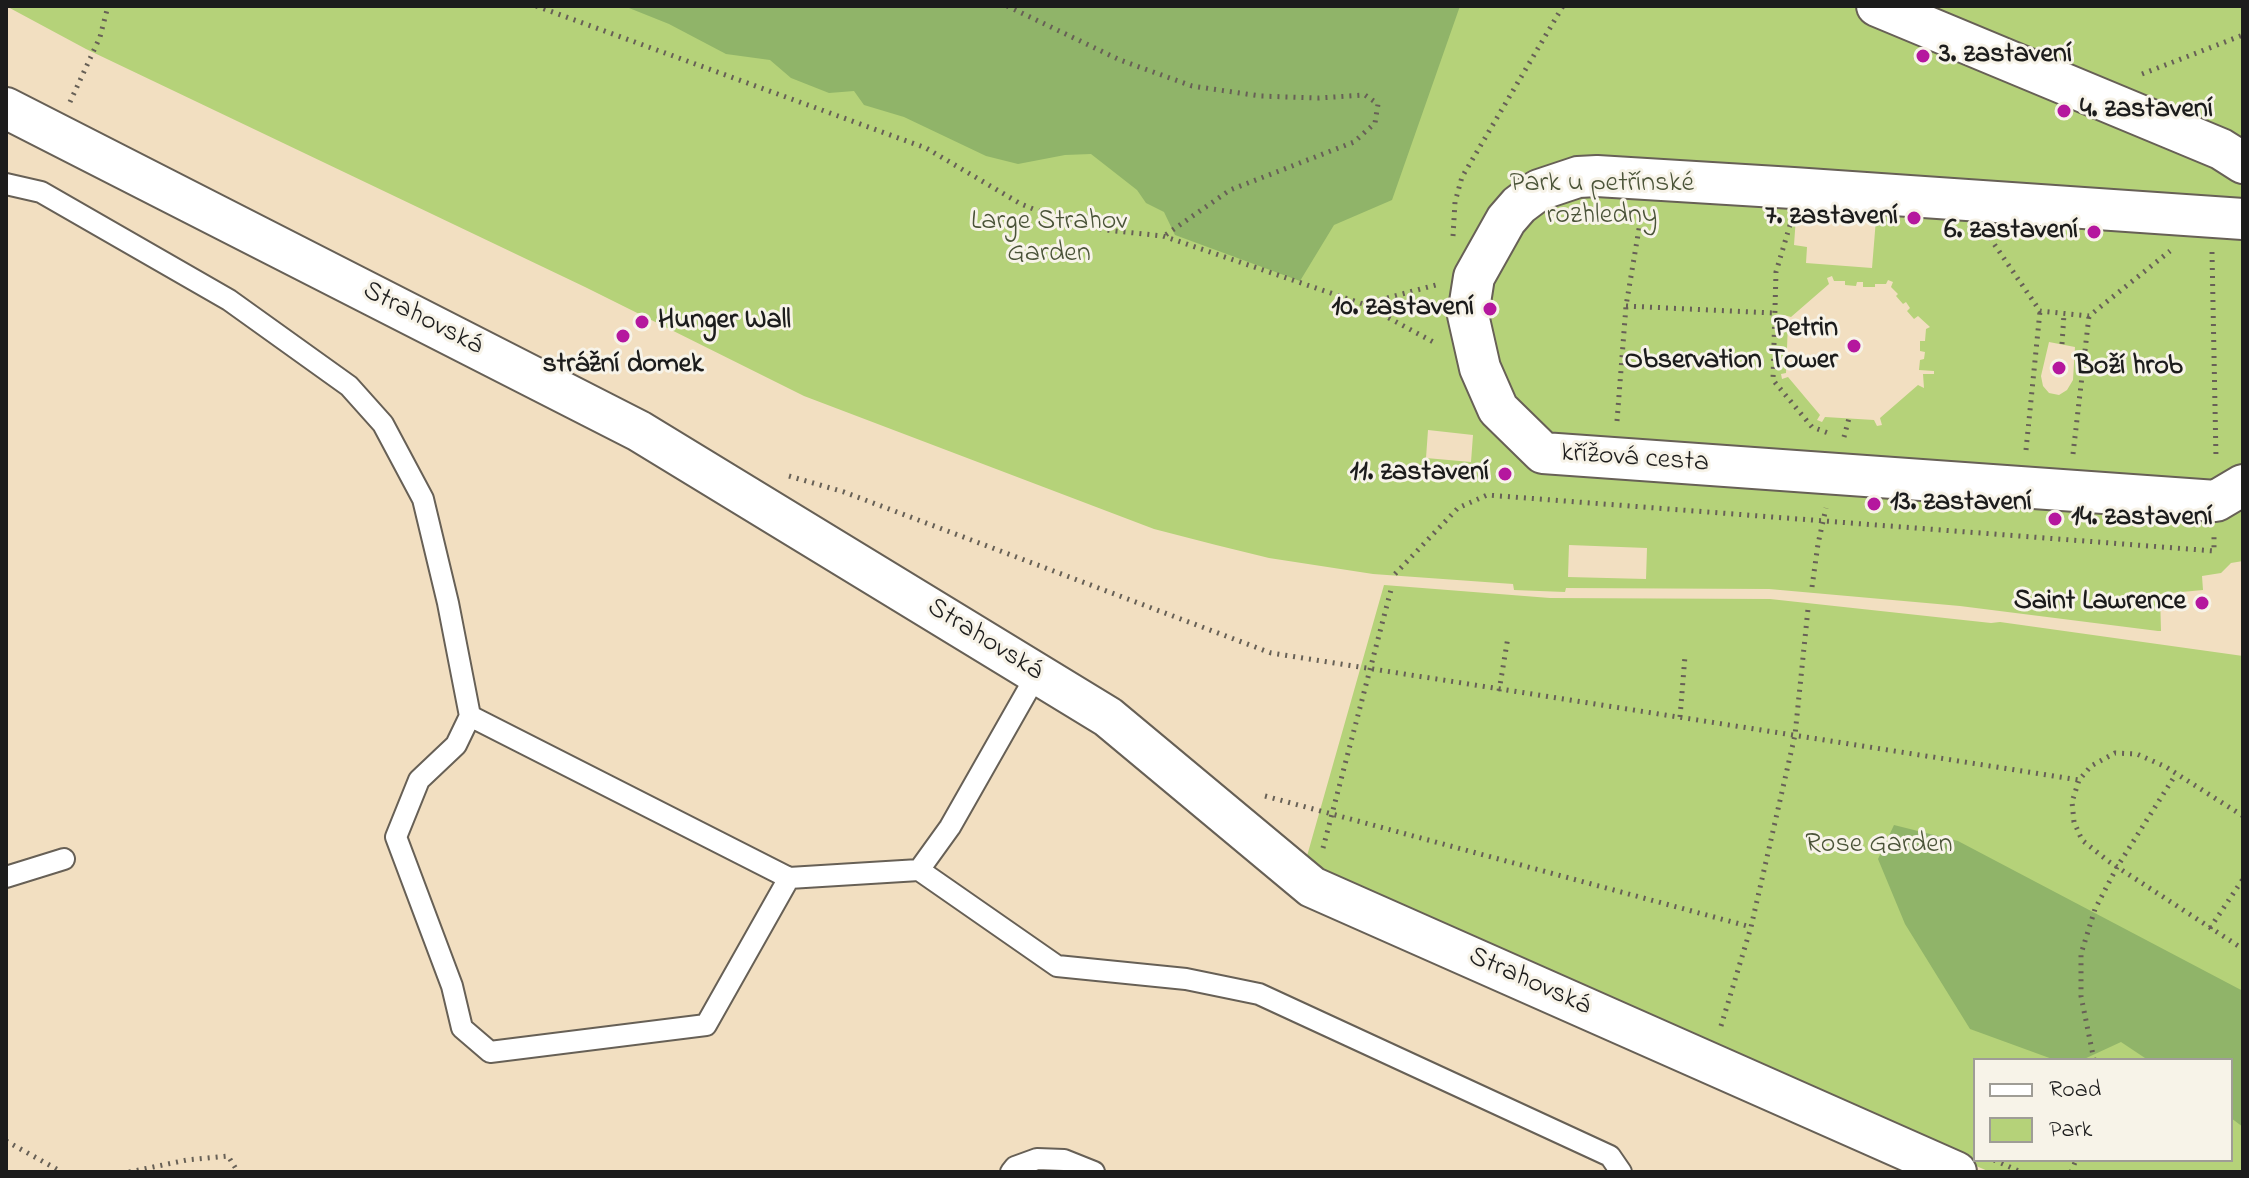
<!DOCTYPE html>
<meta charset="utf-8">
<style>
body{margin:0}
#map{position:relative;width:2249px;height:1178px;overflow:hidden;background:#f2dfc1;font-family:"Indie Flower",sans-serif}
canvas{display:block}
.frame{position:absolute;inset:0;border:8px solid #1c1c1c;pointer-events:none}
.legend{position:absolute;left:1973px;top:1058px;width:260px;height:104px;box-sizing:border-box;background:#f7f3e8;border:2px solid #9f9d96;margin:0;padding:10px 14px;list-style:none;font-size:24px;color:#1c1c1c}
.legend li{display:flex;align-items:center;gap:16px;height:40px}
.legend b{width:40px;border:2px solid #9f9d96}
</style>
<div id="map">
<canvas width="2249" height="1178"></canvas>
<div class="frame"></div>
<ul class="legend">
<li><b style="height:10px;background:#fff"></b>Road</li>
<li><b style="height:22px;background:#b5d279"></b>Park</li>
</ul>
</div>
<script>
const g = document.querySelector('canvas').getContext('2d');
g.lineJoin = 'round';
function fill(path, color) { g.fillStyle = color; g.fill(path, 'evenodd'); }
const toPath = rows => new Path2D(rows.map(r => 'M' + r).join(''));
function stroke(path, color, width, dash) { g.strokeStyle = color; g.lineWidth = width; g.lineCap = dash ? 'butt' : 'round'; g.setLineDash(dash || []); g.stroke(path); }
function label(font, color, halo, rows, align = 'center') {
  g.font = font + ' "Indie Flower",sans-serif'; g.lineWidth = 6; g.setLineDash([]); g.textBaseline = 'middle'; g.strokeStyle = halo; g.fillStyle = color; for (const [text, x, y, turn = 0] of rows) {
    g.save(); g.translate(x, y); g.rotate((+turn || 0) * Math.PI / 180); g.textAlign = isNaN(turn) ? turn : align; if (halo) g.strokeText(text, 0, 0); g.fillText(text, 0, 0); g.restore();
  }
}
const green = toPath([
 [6,6,2243,6,2243,561,2231,563,2221,573,2202,576,2203,590,2160,594,2161,631,2158,631,1960,606,1769,589,1566,588,1565,592,1514,590,1513,584,1373,574,1269,558,1216,545,1154,529,804,396,585,287,86,49],
 [1811,202,1877,207,1872,268,1806,263,1807,247,1794,245,1796,217,1810,217],
 [1832,276,1834,281,1845,281,1845,285,1856,286,1857,282,1863,282,1863,287,1875,287,1875,284,1886,284,1888,280,1893,282,1891,287,1898,294,1896,296,1903,304,1906,302,1910,308,1907,311,1914,319,1918,316,1930,327,1926,329,1925,341,1920,341,1920,351,1925,352,1924,359,1920,360,1919,370,1934,371,1934,374,1923,374,1924,388,1918,385,1880,418,1882,425,1877,426,1874,420,1825,417,1822,422,1817,420,1820,415,1788,377,1782,379,1781,374,1786,373,1788,323,1782,320,1784,315,1791,317,1829,284,1827,278],
 [2049,342,2075,347,2073,380,2067,390,2059,395,2049,393,2043,386,2041,376],
 [1428,430,1473,435,1471,462,1426,458],
 [1569,545,1647,548,1646,579,1568,577],
 [1384,585,1550,598,1770,599,1991,623,2000,622,2243,656,2243,1172,1990,1172,1677,1035,1305,863],
 [1975,1060,2231,1060,2231,1160,1975,1160]
]);
const forest = toPath([
 [624,6,1460,6,1392,200,1334,225,1300,281,1175,235,1164,212,1146,203,1137,190,1091,154,1065,155,1018,164,986,156,904,117,864,105,854,91,829,93,791,78,770,60,726,54,669,24],
 [1894,825,1958,841,2243,991,2243,1127,2231,1118,2231,1060,2148,1060,2121,1042,2082,1060,2055,1060,1970,1029,1905,924,1878,859]
]);
const path = toPath([
 [536,6,926,148,1021,204,1056,218,1106,230,1163,236,1363,304,1437,344],
 [1007,6,1120,60,1192,86,1260,96,1318,98,1365,95,1378,104,1375,123,1354,142,1230,190,1164,236],
 [2142,74,2243,35],
 [70,102,100,37,108,6],
 [1790,225,1776,272,1773,380,1812,427,1831,434],
 [1453,236,1455,202,1462,177,1563,6],
 [1990,238,2040,311,2089,316,2170,251],
 [2212,252,2216,458],
 [1364,304,1436,285],
 [1626,306,1773,313],
 [2062,344,2064,314],
 [1617,421,1626,306,1641,217],
 [1844,437,1849,418],
 [2026,450,2040,311],
 [2073,454,2089,316],
 [789,476,844,492,1271,653,2079,780],
 [1395,574,1458,508,1487,495,2214,551,2214,536],
 [1812,587,1818,544,1826,508],
 [1499,691,1508,637],
 [1680,717,1685,656],
 [1265,796,1751,927],
 [2243,816,2166,767,2137,754,2115,753,2091,766,2079,780,2072,802,2074,822,2082,840,2108,861,2243,949],
 [1323,848,1392,586],
 [2210,928,2243,879],
 [1721,1026,1751,927,1795,735,1808,609],
 [2094,1060,2081,996,2081,954,2095,909,2117,867,2176,774],
 [6,1141,62,1172],
 [1994,1160,2021,1172],
 [129,1172,187,1160,228,1156,238,1172],
 [2071,1172,2076,1160]
]);
const lane = toPath([
 [6,184,41,192,229,300,349,386,383,424,423,499,448,603,470,716,789,878,919,870],
 [1037,674,950,827,919,870,1057,966,1186,979,1259,994,1610,1156,1621,1172],
 [470,716,456,745,419,780,396,837,452,986,462,1028,490,1052,706,1025,789,878],
 [6,877,64,859],
 [1011,1172,1015,1167,1037,1159,1064,1160,1094,1172]
]);
const street = toPath([
 [1877,6,2221,149,2243,163],
 [6,108,639,431,1108,717,1312,887,1956,1172],
 [2243,219,1793,188,1597,176,1578,177,1539,190,1519,205,1506,220,1474,277,1468,315,1480,368,1498,409,1543,453,2216,501,2243,485]
]);
const markers = [
 [1923,56,8,"#b5179e"],
 [2064,111,8,"#b5179e"],
 [1914,218,8,"#b5179e"],
 [2094,232,8,"#b5179e"],
 [1490,309,8,"#b5179e"],
 [642,322,8,"#b5179e"],
 [623,336,8,"#b5179e"],
 [1854,346,8,"#b5179e"],
 [2059,368,8,"#b5179e"],
 [1505,474,8,"#b5179e"],
 [1874,504,8,"#b5179e"],
 [2055,519,8,"#b5179e"],
 [2202,603,8,"#b5179e"]
];
const poiNames = [
 ["3. zastavení",1939,56],
 ["4. zastavení",2080,111],
 ["7. zastavení",1898,218,"right"],
 ["6. zastavení",2078,232,"right"],
 ["10. zastavení",1474,309,"right"],
 ["Hunger Wall",658,322],
 ["Petrin",1838,330,"right"],
 ["Observation Tower",1838,362,"right"],
 ["strážní domek",623,366,"center"],
 ["Boží hrob",2075,368],
 ["11. zastavení",1489,474,"right"],
 ["13. zastavení",1890,504],
 ["14. zastavení",2071,519],
 ["Saint Lawrence",2186,603,"right"]
];
const parkNames = [
 ["Park u petřínské",1602,185],
 ["rozhledny",1602,217],
 ["Large Strahov",1049,223],
 ["Garden",1049,255],
 ["Rose Garden",1879,846]
];
const streetNames = [
 ["Strahovská",422,320,27],
 ["křížová cesta",1635,460,4],
 ["Strahovská",984,641,32],
 ["Strahovská",1529,983,24]
];
fill(green, '#b5d279');
fill(forest, '#90b469');
stroke(lane, '#676056', 24);
stroke(street, '#676056', 44);
stroke(path, '#676056', 5, [2, 6]);
stroke(lane, '#fff', 20);
stroke(street, '#fff', 40);
for (const [x, y, r, color] of markers) { const dot = new Path2D(); dot.arc(x, y, r, 0, 2 * Math.PI); g.fillStyle = color; g.fill(dot); stroke(dot, '#f7f3e8', 3); }
label('bold 28px', '#1c1c1c', '#f7f3e8', poiNames, 'left');
label('28px', '#4a5338', '#f7f3e8', parkNames);
label('28px', '#1c1c1c', '#f7f3e8', streetNames);
</script>
